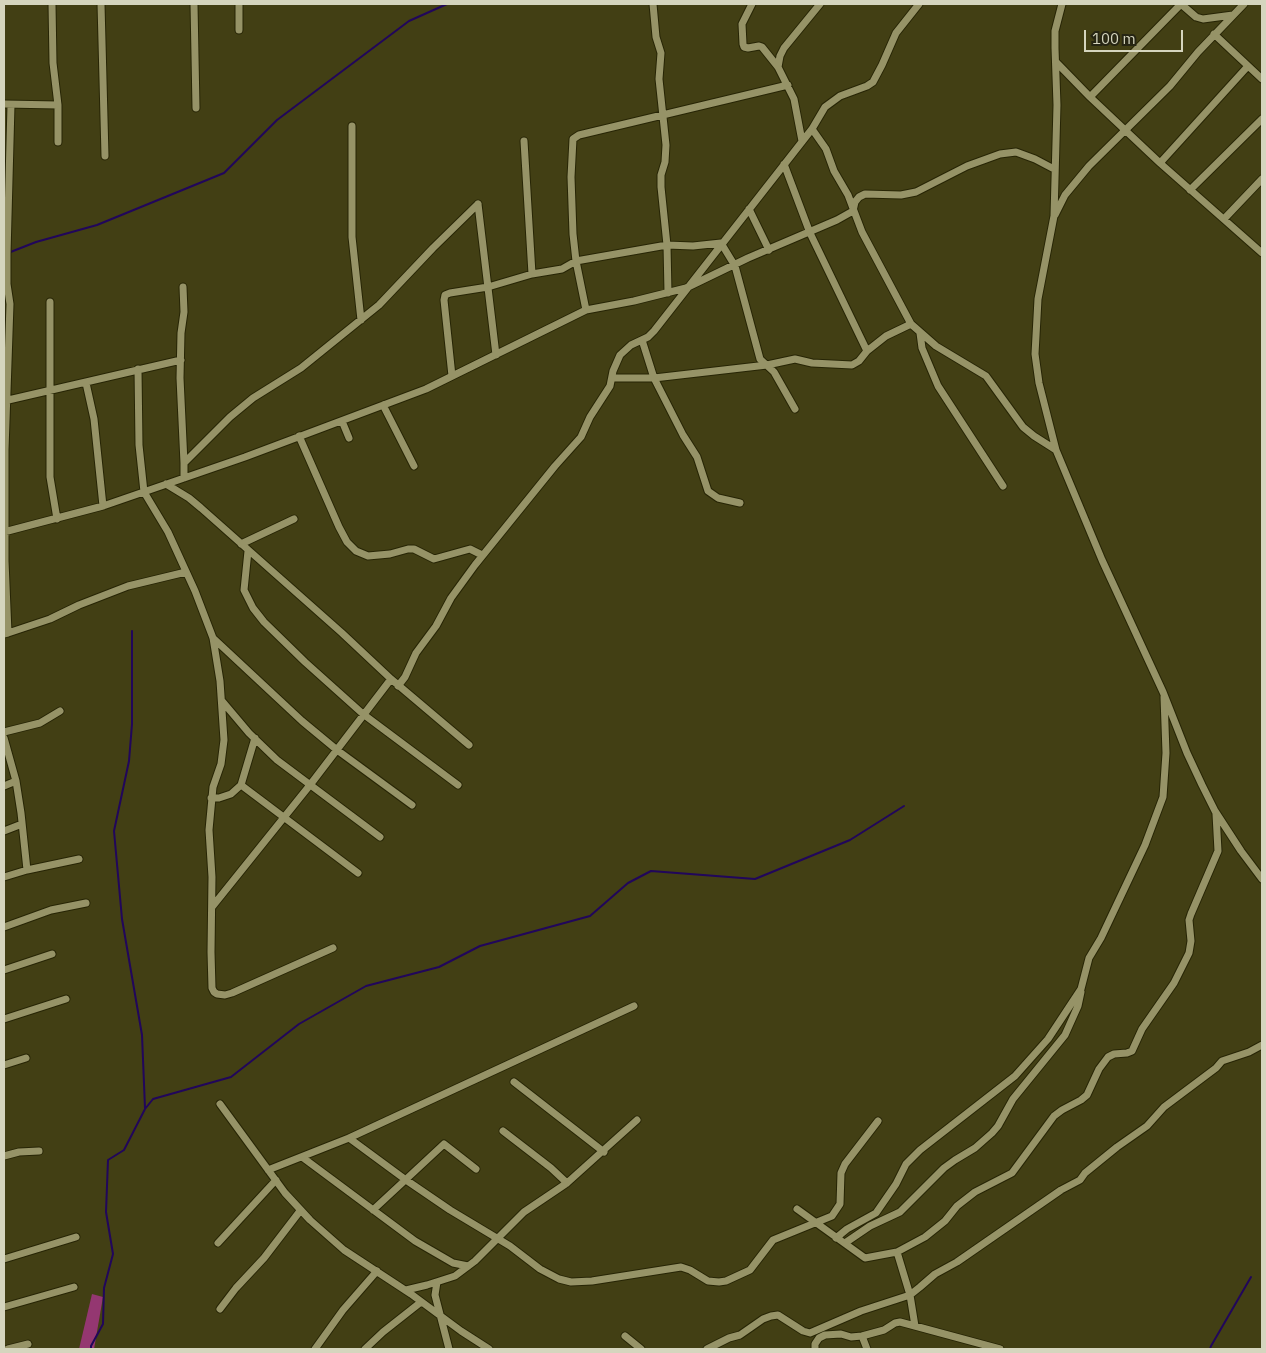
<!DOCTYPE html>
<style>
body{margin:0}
#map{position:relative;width:1266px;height:1353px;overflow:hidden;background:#423f14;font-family:"IBM Plex Sans",sans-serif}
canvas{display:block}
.frame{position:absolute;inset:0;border:5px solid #d5d5be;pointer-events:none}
.scale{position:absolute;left:1084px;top:30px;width:99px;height:22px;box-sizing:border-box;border:2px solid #d5d5be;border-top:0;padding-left:6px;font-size:15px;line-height:18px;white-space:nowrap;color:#d5d5be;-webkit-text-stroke:4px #262513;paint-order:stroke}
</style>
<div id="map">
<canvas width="1266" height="1353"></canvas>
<div class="frame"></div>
<div class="scale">100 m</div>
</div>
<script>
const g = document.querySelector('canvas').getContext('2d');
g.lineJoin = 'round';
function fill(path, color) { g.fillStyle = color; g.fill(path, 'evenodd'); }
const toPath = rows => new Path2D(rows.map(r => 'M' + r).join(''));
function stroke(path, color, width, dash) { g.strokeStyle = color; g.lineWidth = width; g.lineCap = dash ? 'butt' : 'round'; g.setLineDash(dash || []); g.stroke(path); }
const green = toPath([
 [92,1294,103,1297,94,1349,79,1349]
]);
const stream = toPath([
 [8,253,36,242,97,225,224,173,277,120,409,21,447,4],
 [132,631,132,724,129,761,114,831,122,919,142,1035,145,1108],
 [91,1349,91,1346,103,1324,104,1288,113,1254,106,1212,108,1160,124,1150,145,1109,153,1099,231,1077,299,1024,366,986,439,967,480,946,590,916,628,883,651,871,755,879,850,840,904,806],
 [1210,1349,1211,1346,1251,1277]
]);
const minor = toPath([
 [52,4,53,63,58,105,58,142],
 [101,4,105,156],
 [194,4,196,108],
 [653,4,656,37,661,53,659,79,666,145,665,162,661,175,661,187,667,245,668,293],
 [752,4,742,24,743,44,744,47,748,48,759,46,762,47,778,67,794,99,802,141],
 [1181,4,1196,17,1203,19,1233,15],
 [239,30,239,4],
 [1214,34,1262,79],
 [1056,62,1090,97,1160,163,1262,253],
 [778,67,780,56,784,48,820,4],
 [1090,97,1181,4],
 [4,104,58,105],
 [352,126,352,237,361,320],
 [812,129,826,149,834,171,848,195,862,232,911,324,936,346,986,376,1023,427,1034,436,1056,450,1102,560,1163,692,1187,753,1202,785,1215,811,1241,851,1262,879],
 [524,141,532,274],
 [1160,163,1248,66],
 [784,164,810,233,867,351],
 [1190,190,1262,119],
 [478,204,496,355],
 [749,209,769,250],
 [1055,215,1065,195,1089,166,1170,86,1198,52,1244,4],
 [1224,219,1262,179],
 [183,287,184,312,181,333,180,378,184,463],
 [50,302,50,477,57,519],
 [586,310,576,261,573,234,571,177,573,139,579,135,788,85],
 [920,333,922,348,938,386,1003,486],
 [642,340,654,378,683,435,697,457,708,491,718,498,740,503],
 [138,369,139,445,144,492,168,532,195,591,213,638,220,681,224,740,221,764,213,787,209,830,212,877,211,952,212,988,214,992,217,994,225,995,232,993,333,948],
 [452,376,444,300,445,295,450,293,488,287,532,274,562,269,576,261,667,245,693,246,721,243,735,266,760,359,774,372,795,409],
 [612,378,654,378,767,365,795,359,812,363,852,365,859,361,867,351,886,336,911,324],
 [86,383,94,419,103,506],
 [4,401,181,360],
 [383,405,414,466],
 [342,421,349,438],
 [299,436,339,527,347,542,356,551,368,556,390,554,408,549,414,549,434,559,470,549,482,555],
 [1056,450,1039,383,1035,354,1038,299,1054,216,1057,105,1055,48,1055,31,1062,4],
 [184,478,184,463,230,417,253,398,301,368,379,305,433,248,478,204],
 [166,484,189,498,201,508,342,633,391,679,469,745],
 [4,532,103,506,245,457,426,389,586,310,634,301,686,288,748,258,837,220,853,211,855,202,859,197,865,194,901,195,916,192,967,166,1000,154,1016,152,1035,159,1054,169],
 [241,544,294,519],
 [248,551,244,590,253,608,264,622,305,662,363,714,458,785],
 [8,633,50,619,79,605,128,586,186,572],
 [4,634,8,633,5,561,5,450,10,304,7,284,7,254,11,105],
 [213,638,302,721,337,750,412,805],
 [398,686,405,677,416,653,436,626,451,598,475,565,555,466,581,437,590,417,610,386,613,371,620,355,631,345,648,337,654,331,812,129,825,107,840,96,867,86,873,82,882,65,896,33,919,4],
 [222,701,249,733,277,760,380,837],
 [4,732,40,723,60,711],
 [4,738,16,781,21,813,27,870],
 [241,785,358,873],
 [4,786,16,781],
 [211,798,219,798,231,794,241,785,255,738],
 [4,831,22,824],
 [4,877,27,870,79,859],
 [212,907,310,785,391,679],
 [4,927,51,910,86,903],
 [4,970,52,954],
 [4,1019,66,999],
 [4,1065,26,1058],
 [514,1082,604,1152],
 [220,1104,285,1193,310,1220,344,1250,411,1294,461,1331,489,1349],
 [503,1131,551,1168,567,1183],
 [349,1138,406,1180,450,1210,510,1246,540,1269,559,1279,571,1282,592,1281,681,1267,690,1270,708,1281,719,1282,726,1281,750,1270,773,1240,832,1216,840,1204,841,1173,845,1164,878,1121],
 [4,1156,19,1152,39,1151],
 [302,1157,415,1241,453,1263,468,1266],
 [268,1170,349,1138,634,1006],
 [797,1209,865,1258,897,1252,925,1237,945,1221,957,1206,975,1192,1012,1173,1054,1116,1062,1110,1081,1100,1087,1095,1099,1069,1108,1057,1114,1054,1127,1053,1132,1051,1142,1029,1174,983,1189,953,1191,941,1189,920,1191,914,1218,851,1216,814],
 [373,1210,444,1144,476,1169],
 [836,1238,847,1229,876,1213,896,1184,906,1164,920,1150,1015,1076,1048,1039,1081,989,1089,958,1101,938,1145,845,1163,797,1166,753,1164,697],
 [218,1243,276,1180],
 [845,1243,870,1226,900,1212,944,1168,955,1160,975,1148,992,1133,998,1126,1013,1099,1065,1035,1078,1006,1081,992],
 [4,1259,76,1237],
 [437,1282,435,1295,449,1349],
 [406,1290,427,1285,455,1276,475,1261,524,1212,567,1183,637,1120],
 [4,1307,74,1287],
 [220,1309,236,1288,264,1258,300,1211],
 [915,1326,910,1295,920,1287,935,1274,957,1262,1061,1190,1080,1180,1085,1173,1117,1147,1147,1126,1164,1107,1216,1068,1222,1061,1249,1052,1262,1045],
 [625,1336,641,1349],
 [862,1336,867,1349],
 [8,1349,28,1344],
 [315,1349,343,1310,377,1271],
 [365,1349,383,1332,421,1302],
 [707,1349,729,1338,740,1335,763,1319,771,1316,778,1315,803,1331,810,1333,861,1311,910,1295,897,1252],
 [815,1349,815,1344,819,1338,825,1335,841,1334,851,1337,862,1336,884,1330,895,1323,900,1322,1000,1349]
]);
fill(green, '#943771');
stroke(stream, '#21065b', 2);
stroke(minor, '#272505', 9);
stroke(minor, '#969367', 7);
</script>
